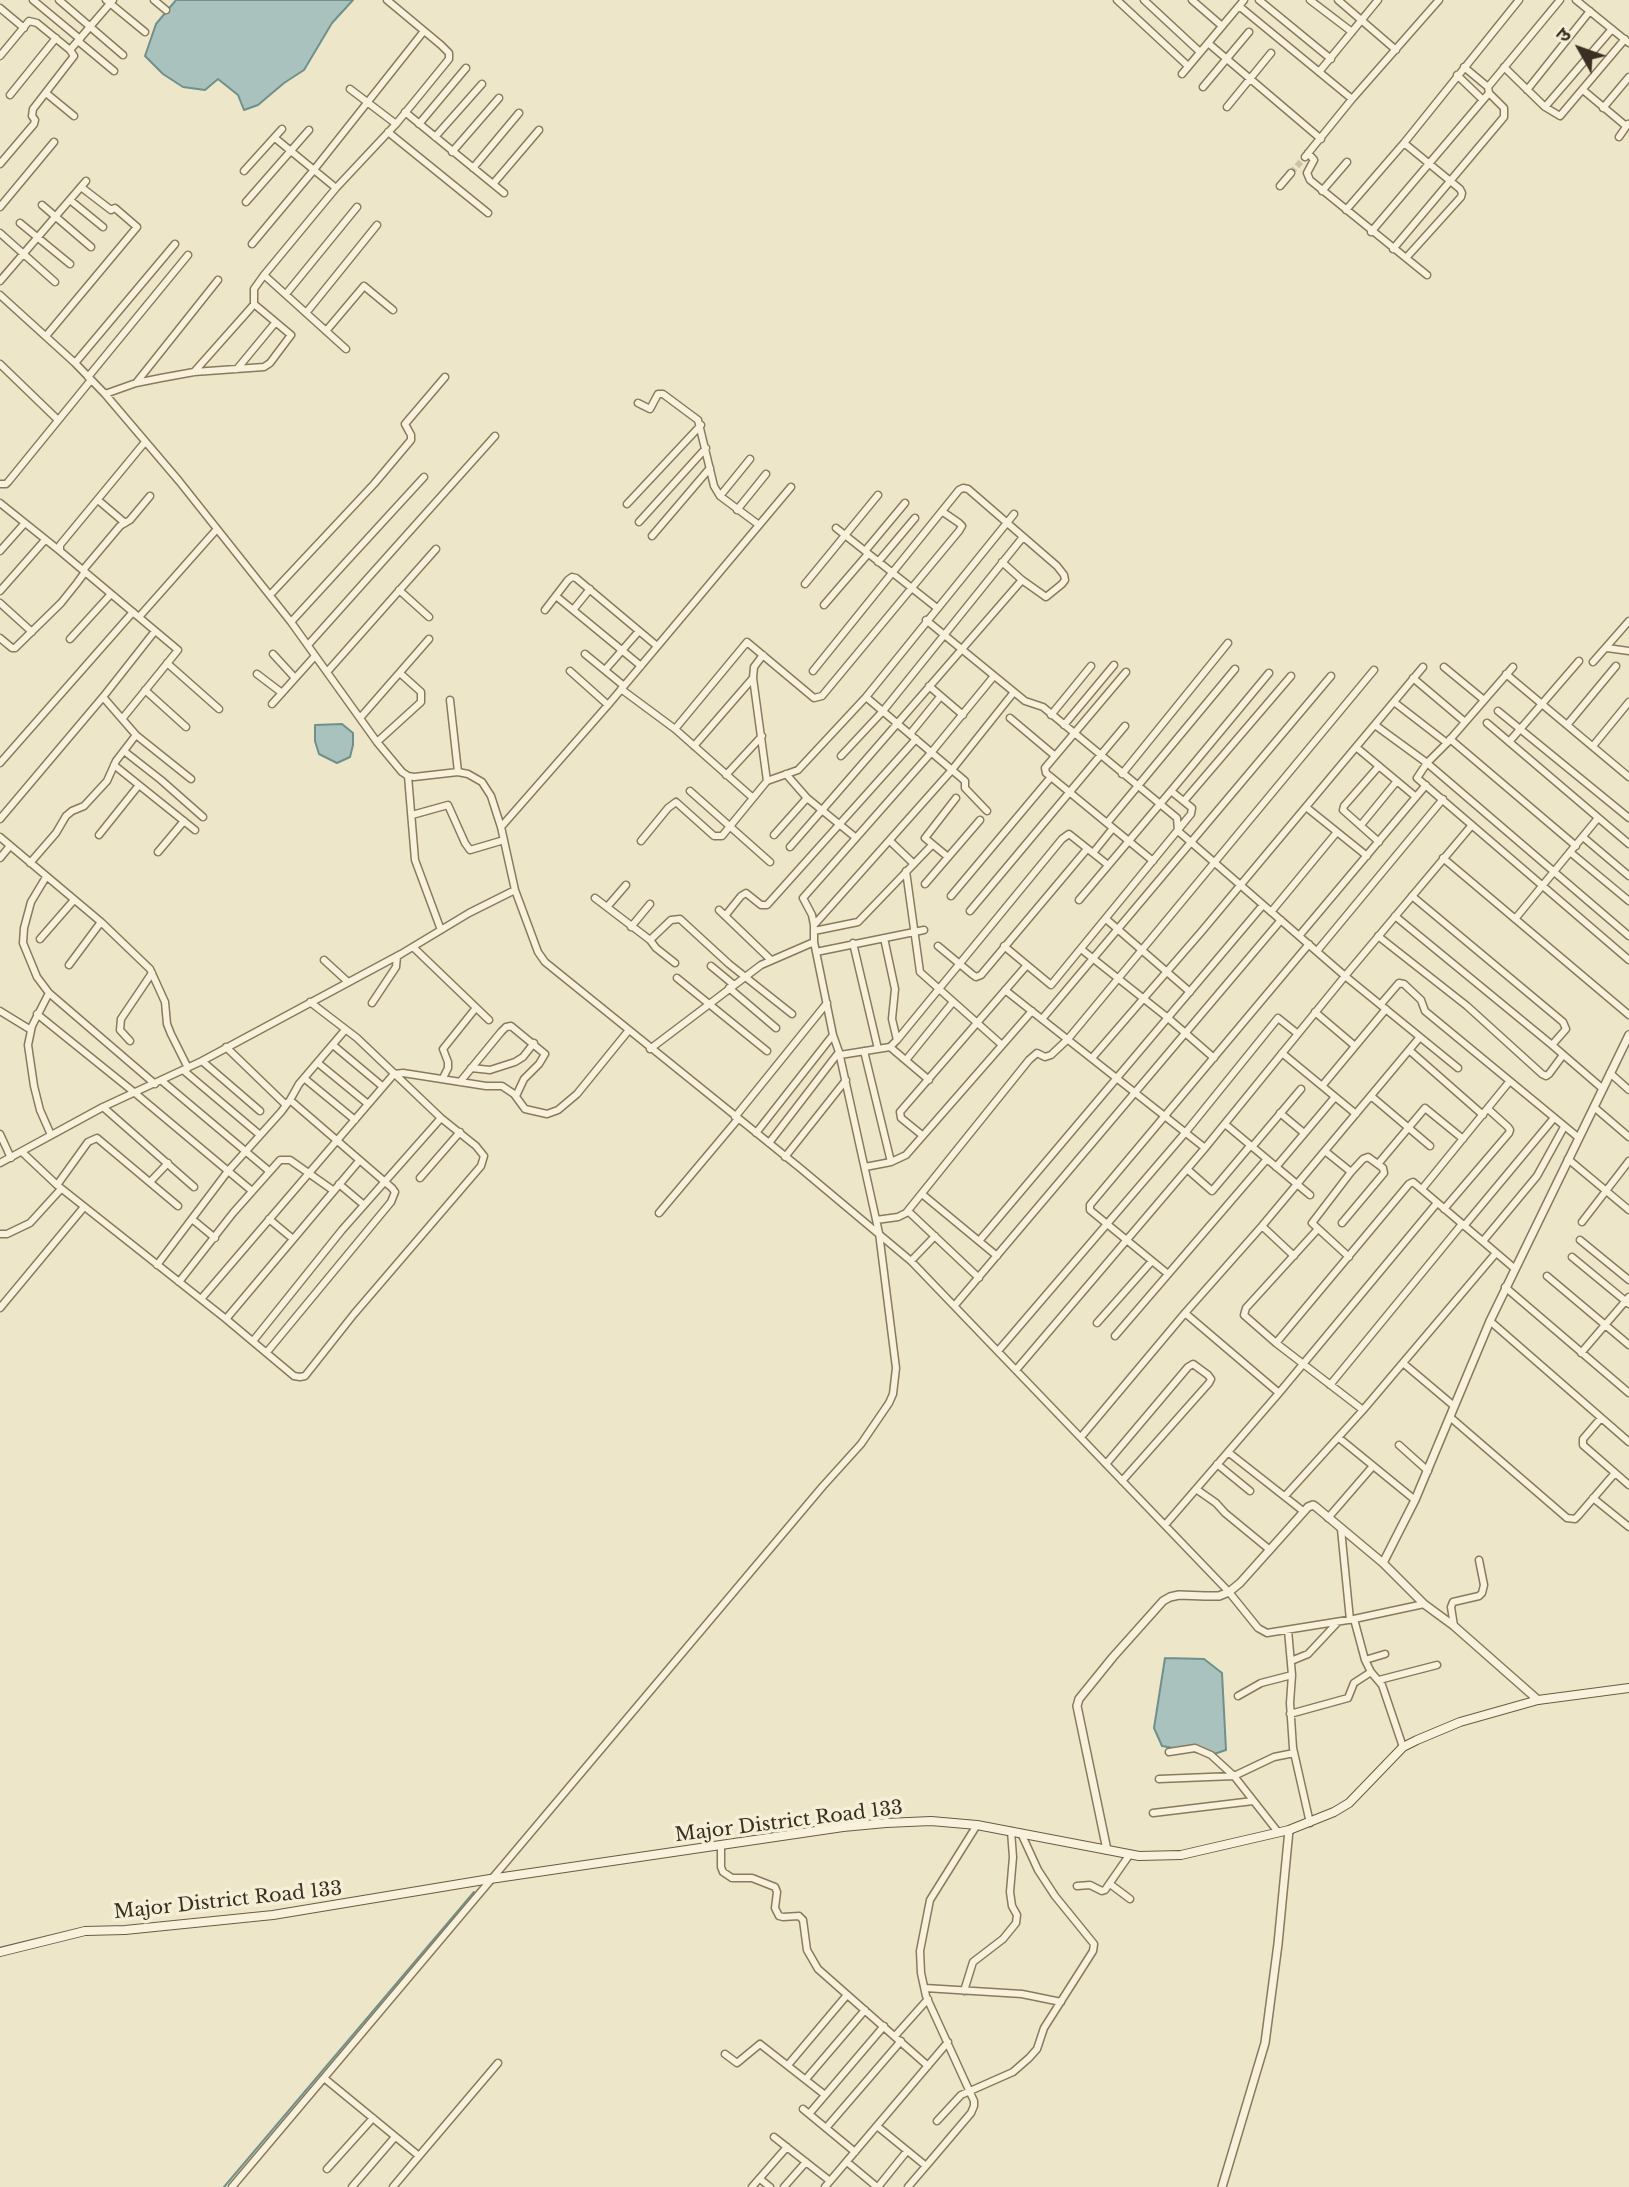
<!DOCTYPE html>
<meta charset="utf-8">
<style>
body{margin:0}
#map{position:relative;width:1629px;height:2187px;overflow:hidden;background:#eee6c8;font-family:"Libre Baskerville","Noto Sans Devanagari",serif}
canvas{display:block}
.north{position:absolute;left:1545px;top:14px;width:70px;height:70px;-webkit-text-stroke:5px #f5efd8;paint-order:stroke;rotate:310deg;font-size:19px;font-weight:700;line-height:28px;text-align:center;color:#3a2f20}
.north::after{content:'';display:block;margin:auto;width:24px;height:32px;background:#3a2f20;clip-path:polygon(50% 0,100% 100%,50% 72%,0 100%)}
</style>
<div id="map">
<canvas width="1629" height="2187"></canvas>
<div class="north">उ</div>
</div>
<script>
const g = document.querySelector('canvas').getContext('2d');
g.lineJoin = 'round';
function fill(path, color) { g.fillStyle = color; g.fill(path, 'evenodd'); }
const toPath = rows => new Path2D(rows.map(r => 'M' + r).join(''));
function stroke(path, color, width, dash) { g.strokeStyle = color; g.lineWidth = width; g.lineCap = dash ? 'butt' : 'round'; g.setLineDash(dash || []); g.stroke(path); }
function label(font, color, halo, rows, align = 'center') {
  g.font = font + ' "Libre Baskerville",serif'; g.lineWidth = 7; g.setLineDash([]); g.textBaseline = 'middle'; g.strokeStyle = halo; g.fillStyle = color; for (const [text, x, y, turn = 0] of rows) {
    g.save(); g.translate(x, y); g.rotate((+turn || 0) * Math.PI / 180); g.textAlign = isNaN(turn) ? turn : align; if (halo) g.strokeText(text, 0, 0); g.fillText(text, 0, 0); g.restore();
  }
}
const water = toPath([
 [176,0,353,0,332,23,304,70,284,83,258,105,244,110,238,95,218,79,205,90,183,87,163,74,145,56,156,24,176,0],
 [342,724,353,733,353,745,350,757,337,763,319,754,315,741,315,725,342,724],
 [1165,1658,1204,1659,1222,1673,1226,1750,1211,1755,1162,1746,1154,1728,1165,1658]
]);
const stream = toPath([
 [224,2187,474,1892]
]);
const minorTunnel = toPath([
 [1291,173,1305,157]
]);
const minor = toPath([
 [33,0,80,39],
 [59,0,123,55],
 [106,0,145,32],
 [154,0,166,10],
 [1117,0,1188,66],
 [1144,0,1200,52],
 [1192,0,1222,26],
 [1259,0,1331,59],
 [1310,0,1352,32],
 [1338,0,1396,50],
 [1576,0,1629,43],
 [1239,6,1352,99],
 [0,8,24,28],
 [78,41,114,71],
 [1208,43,1321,139],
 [70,50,113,0],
 [0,56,29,21,37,23,70,50,74,56,33,109,32,116,35,120,34,124,0,164],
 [1464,67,1488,87],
 [1504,67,1545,107,1560,116,1625,39],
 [1319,72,1378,0],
 [1182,74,1244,0],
 [1457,75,1483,100],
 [1203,87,1249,32],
 [350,89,396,124],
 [1527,90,1590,11],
 [1583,90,1626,126],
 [46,93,74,116],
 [10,95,56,38],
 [1227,107,1271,53],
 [1545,107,1612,29],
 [1603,108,1629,77],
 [405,112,504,193],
 [419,124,466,68],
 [388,132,488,213],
 [435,137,482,84],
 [1619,137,1628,124],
 [275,138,336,188],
 [1404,143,1460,189,1462,193,1461,197,1406,258],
 [452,152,499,98],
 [1308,153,1314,160,1307,173,1310,180,1427,275],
 [1305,157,1352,99,1439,0],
 [473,168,519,113],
 [244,171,282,129],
 [493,184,539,130],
 [1280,186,1291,173],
 [1322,191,1347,162],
 [70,200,103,227],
 [246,202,309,130],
 [42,205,91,247],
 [0,207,54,142],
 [1346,210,1404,143,1519,0],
 [20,223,70,264],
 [1371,232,1489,93],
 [0,233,55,282],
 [252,244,313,171,424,31],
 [1393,249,1504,117,1504,108,1489,93,1488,87,1560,0],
 [264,275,346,349],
 [0,281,86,181],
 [286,294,357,207],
 [0,295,75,363,105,394,179,481,291,622,377,742,402,772,408,776,414,777,458,772,468,774,482,782,491,796,501,827,515,890,538,952,545,962,800,1168,911,1261,1229,1592,1258,1628,1267,1633,1354,1619,1424,1604],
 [306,313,377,225],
 [326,331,364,286,393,310],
 [46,336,137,227,115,208,111,210,81,187],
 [75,363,175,244],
 [0,364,58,420],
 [237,369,275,323],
 [194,372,250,309,254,304,254,289,264,275,336,188,396,124,449,59,449,53,441,45,387,0],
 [88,377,188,255],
 [136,383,218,280],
 [105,394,136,383,161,378,194,372,264,367,270,363,291,335,254,304],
 [638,403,650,409,658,394,663,394,698,420,714,486,720,496,759,525],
 [0,484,6,484,8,482,91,380],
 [720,496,750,459],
 [98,500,125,523],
 [0,503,60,551],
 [627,504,701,425],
 [737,510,766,474],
 [639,522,706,448],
 [836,528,937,608],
 [652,536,710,468],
 [0,551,24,524],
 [865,551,905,503],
 [878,562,915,518],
 [83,570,120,526,130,520,150,496],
 [85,572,178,650,122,719],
 [805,584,878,495],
 [399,590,429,617],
 [0,591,45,540],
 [270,595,374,484,411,440,411,435,405,424,445,377],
 [556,596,641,666],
 [0,603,32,632],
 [824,605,868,554],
 [545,610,568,580,572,577,576,578,657,646],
 [573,610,590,589],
 [139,617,217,529],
 [926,620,1025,701,1043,707,1177,818,1178,831,1192,843,1345,976,1458,1068],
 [291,622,424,477],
 [0,638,12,648,15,648,61,603,77,583,85,572,60,551,60,545,145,442],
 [70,639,111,594],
 [308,645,495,436],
 [1607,648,1629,651],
 [273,654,295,678],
 [585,654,624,686],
 [763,655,754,667,753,678,767,781],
 [1593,662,1629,621],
 [167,663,219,709],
 [1444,667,1484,700],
 [1513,667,1447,743,1427,763,1417,778,1629,960],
 [605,670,639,631],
 [570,671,608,705],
 [813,671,959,490,963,488,968,489,1057,566,1064,575,1065,580,1062,584,1046,597,1022,580,1002,562],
 [327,672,436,549],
 [1126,672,1045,768,1046,773,1051,777,1153,861],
 [257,674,282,693],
 [1506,674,1629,777],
 [1413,678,1465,722],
 [929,686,963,715],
 [621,689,675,729,753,798],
 [145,690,186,727],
 [103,697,136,735,191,779],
 [866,697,965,781,965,788,987,811],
 [450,700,458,772],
 [1394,702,1447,743],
 [272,704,315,656],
 [1498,711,1629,818],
 [1051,715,1091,666],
 [360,718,429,639],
 [1010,718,1054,755],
 [1487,723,1629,844],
 [1064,725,1114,665],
 [1375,725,1427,763,1629,936],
 [1567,725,1616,666],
 [675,729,747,642,814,698,822,696,959,531,962,526,959,523,943,512],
 [910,734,940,697],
 [1450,739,1576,846],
 [377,742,421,702,421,692,401,674],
 [1509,742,1579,661],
 [694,746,753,678],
 [1593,746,1629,702],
 [1356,747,1416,797],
 [124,751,161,780,203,817],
 [841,756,883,711,1023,537],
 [0,763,133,612],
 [114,765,195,830],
 [1379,766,1344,806,1343,810,1379,842],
 [786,774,807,798,855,837],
 [1122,774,1228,643],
 [726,775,762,736],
 [408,776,415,860,441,930],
 [690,791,770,862],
 [1184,801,1291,676],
 [1306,807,1367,856],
 [412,815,448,805,465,843,470,850,504,840],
 [0,819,103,697,155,631],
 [1107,823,1235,669],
 [1361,825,1397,781],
 [501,827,608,705,791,487],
 [99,835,139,785],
 [774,835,807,798],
 [0,837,101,922,150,969,165,1002,167,1024,171,1034,188,1068],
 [1583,837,1629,876],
 [641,841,668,808,676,802,714,836,722,836,767,781,798,770,866,697,1014,514],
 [890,841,914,864],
 [790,847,1022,580],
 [158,852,184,821],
 [1570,852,1629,901],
 [1093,853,1113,828],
 [948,857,925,838,956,798],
 [0,858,10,846],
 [1443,858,1629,1015],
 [30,863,56,833,66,816,72,811,84,806,107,781,116,761,136,735],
 [906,871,920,972,1002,1045],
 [46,877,31,902,24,928,23,943,37,977,49,993,155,1084],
 [925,884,980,820],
 [951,896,1051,777],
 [1412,896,1563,1022,1566,1029,1552,1045],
 [595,898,650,940,671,920,680,919,729,964,792,1014],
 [1079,900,1171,791],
 [607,907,626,885],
 [719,910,771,960],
 [970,911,1125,726],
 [1271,912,1337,832],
 [725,916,741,896,746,893,761,905,767,905,916,739],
 [1395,916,1552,1045,1603,1089],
 [1106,919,1190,992],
 [1515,919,1598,818],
 [814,925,951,771,1014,692],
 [631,927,650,904],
 [814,931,858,922,932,845],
 [1299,936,1426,785],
 [1378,936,1467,1006,1542,1074,1546,1076,1549,1074,1563,1055],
 [884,938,895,989,892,1019,897,1040],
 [40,939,74,900],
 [650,940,656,948,675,963],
 [853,943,878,1049],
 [938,946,973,975,976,977,981,975,1087,849],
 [1004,946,1051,985,1191,814,1192,808,1171,791,1269,673],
 [413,947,489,1020],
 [1081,949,1168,1018,1214,1058],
 [1317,951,1443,799],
 [816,952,924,930],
 [324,960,348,982],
 [69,965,101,922],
 [711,966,734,985],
 [677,978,767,1051],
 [729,988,776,1028],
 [1005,990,1205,1148],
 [49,993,32,1026,28,1045,34,1086,40,1110,51,1135],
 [372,1003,396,967,397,956],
 [1381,1004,1399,983,1404,984,1421,1000,1425,1011,1579,1138],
 [0,1011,31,1030],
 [1315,1012,1355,1046],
 [37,1014,135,1093,252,1191],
 [1042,1019,1331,676],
 [130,1041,120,1030,121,1019,152,973],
 [333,1045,382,1086],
 [226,1047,286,1105],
 [890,1047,929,1080],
 [650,1049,761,965,814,942],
 [1409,1050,1483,1115],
 [864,1051,891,1162],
 [1282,1053,1356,1114],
 [840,1055,890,1047,897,1040,1062,839,1069,834,1108,865],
 [1092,1058,1202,931,1423,667],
 [906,1060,953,1002],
 [202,1061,260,1111],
 [318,1063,368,1104],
 [471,1068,490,1070,515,1062,523,1057,534,1043],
 [183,1070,260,1135],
 [1610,1073,1629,1090],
 [304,1078,355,1120],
 [443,1078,448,1068,448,1062,443,1049,475,1009],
 [162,1081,269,1171],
 [460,1082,501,1032,506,1027,511,1026,545,1054,539,1064,524,1079,516,1096],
 [1322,1086,1386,1009],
 [1371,1096,1430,1146],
 [103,1107,194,1187],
 [1594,1107,1629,1137],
 [1280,1113,1304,1133],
 [735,1117,827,1003],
 [1225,1124,1310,1195],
 [756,1133,833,1035],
 [0,1134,11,1158],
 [922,1135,901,1118,900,1112,1027,965],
 [769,1143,839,1052],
 [1252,1147,1301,1089],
 [1325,1151,1351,1172],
 [22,1152,57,1185,226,1319,294,1376,300,1377,305,1376,354,1314,481,1166,484,1156,476,1146,441,1118,357,1038,310,1002],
 [785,1157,846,1080],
 [1568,1159,1629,1210],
 [0,1163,103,1107,202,1061,401,954,469,913,515,890],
 [1378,1164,1425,1108,1463,1139],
 [865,1167,891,1162,906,1155,1032,1011],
 [1276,1167,1335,1097],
 [1187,1169,1212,1191,1250,1146],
 [420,1178,460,1132],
 [150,1182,168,1163],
 [339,1184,364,1205],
 [57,1185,88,1142,97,1138,178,1206],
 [1422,1189,1509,1082],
 [922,1194,997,1256],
 [1444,1209,1509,1133,1510,1130,1508,1127,1488,1109],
 [908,1211,979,1278],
 [659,1213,738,1119],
 [192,1219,215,1238],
 [269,1219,293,1239],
 [876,1220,898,1217,906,1213,1029,1060,1037,1053,1045,1057,1051,1055,1068,1039,1374,670],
 [1582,1222,1629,1161],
 [1342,1223,1384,1173,1383,1168,1368,1157,1363,1159,1351,1172,1312,1223,1349,1257],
 [1262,1226,1294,1256],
 [1464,1226,1554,1118],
 [1317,1230,1246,1308,1244,1315,1276,1343,1363,1410],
 [0,1234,7,1234,30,1223,61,1189],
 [1580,1240,1629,1280],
 [979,1241,1263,905],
 [1483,1241,1537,1176,1564,1127],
 [1572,1257,1629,1304],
 [911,1261,935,1236],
 [157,1265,228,1171,281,1112,290,1100,299,1084,345,1030],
 [1168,1274,1090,1210,1090,1205,1309,944],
 [1547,1276,1629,1345],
 [179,1282,233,1213,280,1160,290,1160,334,1191],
 [1505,1287,1629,1393],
 [201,1299,394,1074,403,1073,486,1086,502,1086,514,1094,525,1109,547,1114,558,1110,577,1094,629,1030],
 [955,1305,1281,920],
 [0,1308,84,1207],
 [1185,1313,1279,1393],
 [226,1319,359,1161],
 [1490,1321,1629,1442],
 [1097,1323,1152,1261],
 [1115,1336,1267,1159],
 [253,1341,342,1230,441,1118],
 [1276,1343,1409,1184,1413,1182,1514,1268],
 [998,1351,1185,1133,1278,1018,1298,1034],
 [267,1352,391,1202,395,1192,392,1188,290,1100],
 [1581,1353,1629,1297],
 [1403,1363,1454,1406],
 [1016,1370,1205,1148,1345,976,1472,825],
 [1330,1385,1462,1224],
 [1450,1417,1567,1518,1575,1519,1578,1516,1615,1473],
 [1601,1418,1583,1439,1583,1445,1629,1485],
 [1081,1437,1185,1313,1262,1226,1420,1037],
 [1339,1438,1415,1500],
 [1399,1445,1428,1471],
 [1228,1452,1303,1511],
 [1106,1464,1188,1367,1193,1364,1208,1375,1211,1379,1209,1383,1122,1481],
 [1217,1464,1250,1491],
 [1196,1489,1216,1503,1225,1513,1270,1550],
 [1285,1496,1363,1410,1496,1253],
 [1593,1498,1629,1527],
 [1328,1518,1373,1466],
 [1165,1525,1279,1393,1437,1203],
 [1341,1529,1350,1620],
 [1354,1619,1365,1660,1371,1672,1382,1685,1403,1747],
 [1454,1626,1451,1607,1453,1602,1479,1596,1482,1593,1484,1585,1479,1560],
 [1365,1660,1385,1654],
 [1291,1661,1308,1654,1337,1623],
 [1292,1675,1290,1703,1293,1748,1310,1823],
 [1379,1680,1437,1665],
 [1238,1696,1261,1683,1292,1675,1288,1630],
 [1290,1714,1348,1698,1354,1683,1371,1672],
 [1169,1752,1195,1748,1211,1755,1234,1776,1278,1832],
 [1159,1779,1234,1776,1274,1757,1294,1753],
 [1153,1813,1253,1801],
 [721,1845,721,1867,723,1872,732,1878,752,1878,775,1887,777,1892,775,1908,779,1916,783,1917,799,1916,803,1920,807,1950,818,1969,928,2066],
 [1110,1884,1130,1899],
 [1077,1886,1090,1885,1102,1891,1105,1890,1130,1854],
 [925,1988,1022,1994,1061,2002],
 [964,1991,973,1962,1003,1939,1016,1923,1017,1915,1012,1906,1010,1892,1013,1857,1011,1831],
 [895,2036,928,1999],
 [725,2054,737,2063,760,2044,825,2095],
 [788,2065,847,1995],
 [324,2078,419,2156,498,2063],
 [806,2079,865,2010],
 [803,2109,855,2152],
 [809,2114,884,2026],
 [937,2121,961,2095,1013,2072,1029,2058,1037,2049,1044,2028,1093,1951,1094,1944,1055,1896,1038,1870,1021,1833],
 [877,2126,926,2166,908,2187],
 [826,2128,901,2041],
 [774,2137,830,2181],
 [847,2162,877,2187],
 [926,2166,971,2113,974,2106,974,2101,926,1996,921,1973,920,1951,930,1900,977,1825],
 [327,2169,373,2118],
 [760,2179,770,2187],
 [232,2187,823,1486,861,1444,889,1403,893,1394,896,1368,879,1233,839,1052,833,1035,814,942,814,925,812,915,803,898,930,754,994,676],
 [352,2187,395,2137],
 [393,2187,419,2156],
 [752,2187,787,2147],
 [784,2187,806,2162],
 [825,2187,948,2042],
 [878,2187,907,2151]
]);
const tertiary = toPath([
 [1383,1563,1415,1500,1490,1321,1629,1035],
 [1107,1850,1077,1706,1079,1699,1113,1657,1163,1601,1170,1597,1179,1595,1205,1596,1219,1596,1229,1592,1240,1583,1308,1507,1313,1505,1316,1507,1383,1563,1424,1604,1454,1626,1538,1700],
 [1222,2187,1265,2043,1278,1944,1289,1830]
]);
const secondary = toPath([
 [0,1952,85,1931,125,1930,273,1915,490,1879,843,1827,886,1823,931,1821,977,1825,1139,1856,1181,1855,1289,1830,1334,1812,1349,1803,1403,1747,1417,1740,1460,1722,1538,1700,1629,1688]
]);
const streetNames = [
 ["Major District Road 133",789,1822,-7],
 ["Major District Road 133",228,1901,-6]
];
fill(water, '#a9c2bd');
stroke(water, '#6f918b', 2);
stroke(stream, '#6f918b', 2);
stroke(minorTunnel, '#cac1a6', 6, [6, 3]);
stroke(minor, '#8a795d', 9);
stroke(tertiary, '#8a795d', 10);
stroke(secondary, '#6c5a40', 10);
stroke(minor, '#f8f2dc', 6);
stroke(tertiary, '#f8f2dc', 7);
stroke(secondary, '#f8f2dc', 8);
label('19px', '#3a2f20', '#f5efd8', streetNames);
</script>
